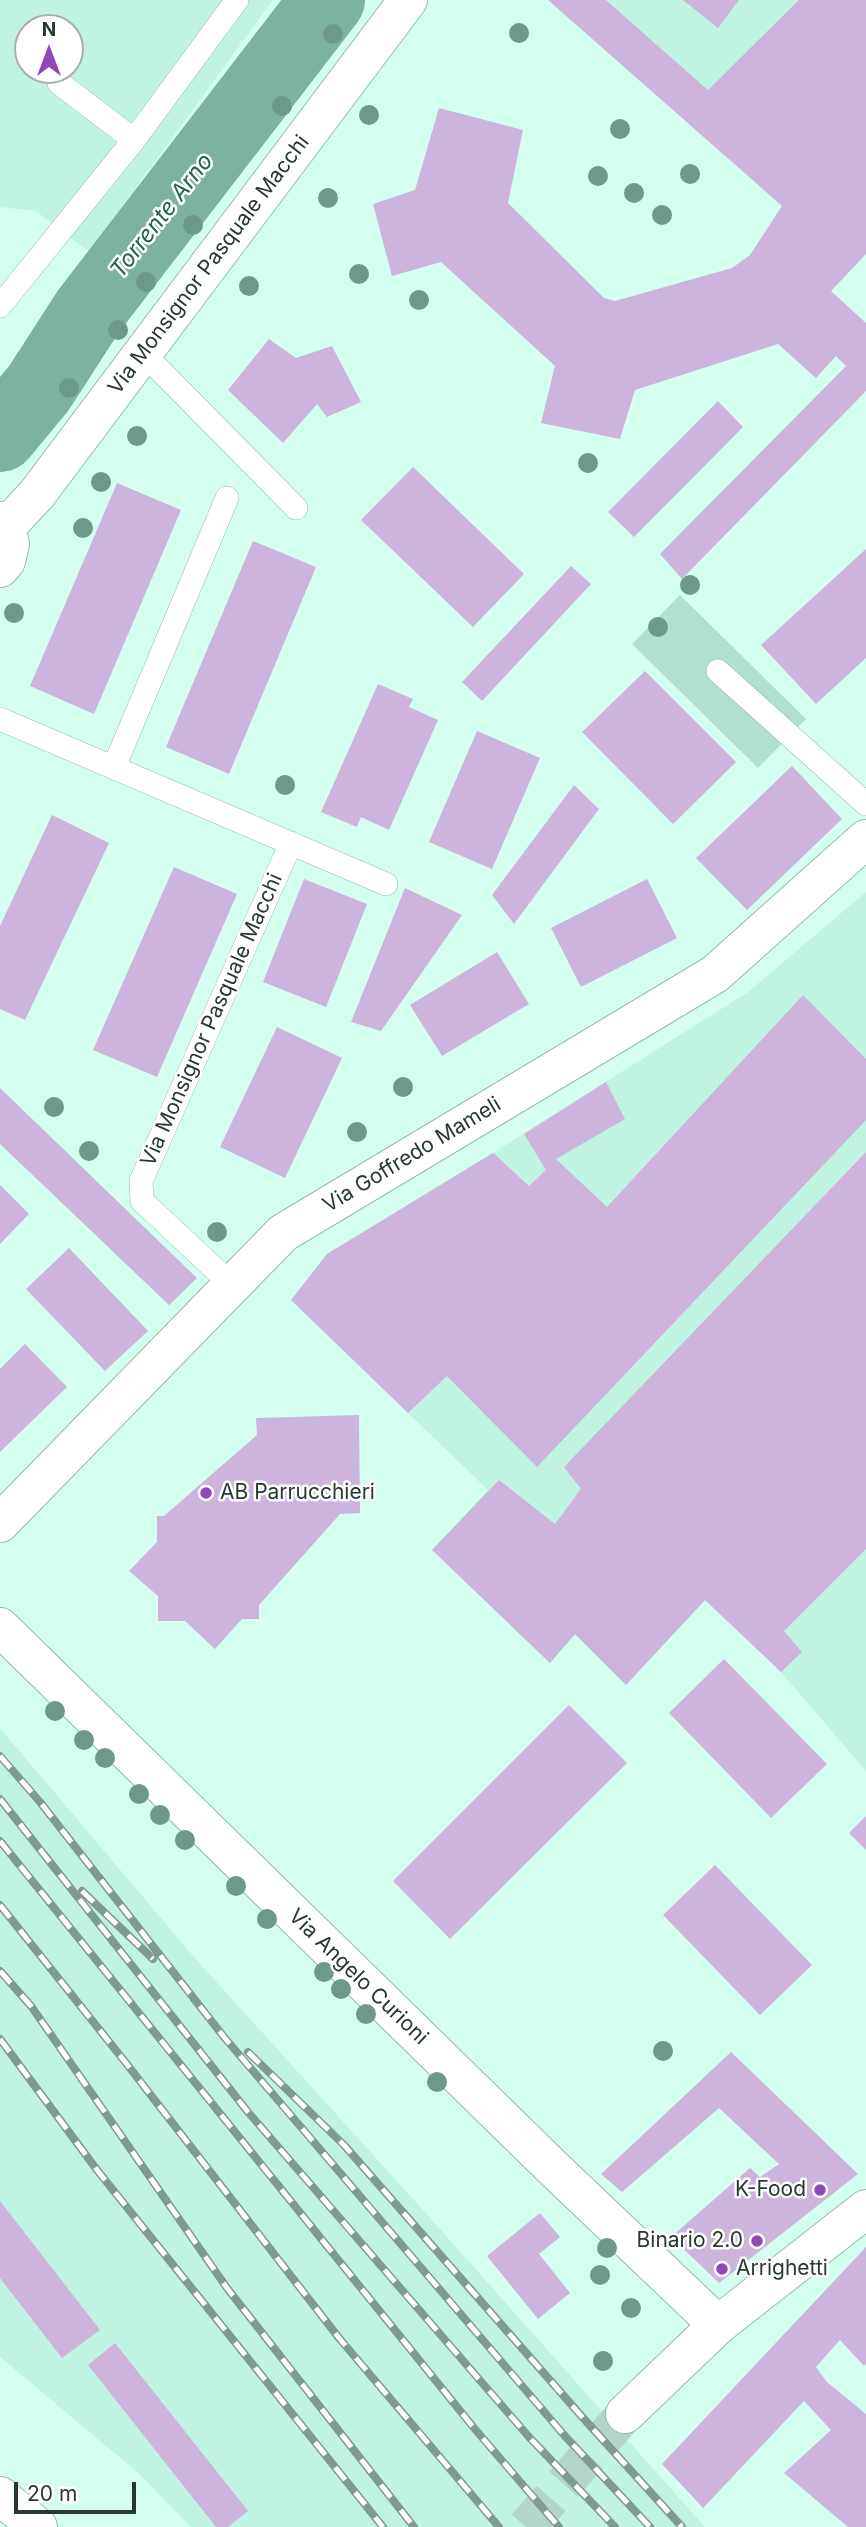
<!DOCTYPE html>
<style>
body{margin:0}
#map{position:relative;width:866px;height:2527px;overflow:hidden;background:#d4fef0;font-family:Inter,sans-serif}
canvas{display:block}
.north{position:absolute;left:14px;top:14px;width:70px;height:70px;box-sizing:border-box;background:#fff;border:2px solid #a9afad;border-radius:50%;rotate:0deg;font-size:19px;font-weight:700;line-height:28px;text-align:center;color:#283833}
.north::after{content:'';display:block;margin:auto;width:24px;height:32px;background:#9247b9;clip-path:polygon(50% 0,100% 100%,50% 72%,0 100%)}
.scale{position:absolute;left:14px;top:2482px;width:122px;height:32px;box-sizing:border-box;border:4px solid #283833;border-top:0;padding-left:9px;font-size:21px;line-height:24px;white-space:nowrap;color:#283833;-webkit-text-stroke:5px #fff;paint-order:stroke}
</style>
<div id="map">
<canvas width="866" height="2527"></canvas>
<div class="north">N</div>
<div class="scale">20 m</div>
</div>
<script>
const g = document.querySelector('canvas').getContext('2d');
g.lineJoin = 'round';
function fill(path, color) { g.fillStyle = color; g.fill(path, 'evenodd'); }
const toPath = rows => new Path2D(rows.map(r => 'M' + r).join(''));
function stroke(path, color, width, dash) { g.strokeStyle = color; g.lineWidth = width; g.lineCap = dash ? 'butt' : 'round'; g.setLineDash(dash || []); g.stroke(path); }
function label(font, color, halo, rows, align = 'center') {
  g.font = font + ' Inter,sans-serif'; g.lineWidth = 5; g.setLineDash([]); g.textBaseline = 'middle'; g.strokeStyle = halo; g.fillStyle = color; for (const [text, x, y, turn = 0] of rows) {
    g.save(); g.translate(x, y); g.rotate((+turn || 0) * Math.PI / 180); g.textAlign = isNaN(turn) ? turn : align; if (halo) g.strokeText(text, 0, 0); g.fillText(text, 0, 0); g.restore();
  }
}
const built = toPath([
 [0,0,273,0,89,252,36,211,0,207],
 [28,28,70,28,70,70,28,70],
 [606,0,866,0,807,177],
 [866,892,866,1771,781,1672,705,1600,626,1685,575,1634,550,1663,432,1550,488,1490,291,1300,327,1254,493,1153,748,992],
 [0,1728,193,1956,423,2210,705,2527,191,2527,137,2472,0,2357]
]);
const green = toPath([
 [680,595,806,719,758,768,632,644]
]);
const river = toPath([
 [0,435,39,388,88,312,328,0]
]);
const building = toPath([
 [548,0,606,0,708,90,799,0,866,0,866,254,831,291,866,323,866,391,682,579,660,554,846,366,836,356,816,378,778,344,635,390,620,439,541,423,555,366,441,262,392,276,373,204,415,190,439,108,523,130,508,203,604,298,615,301,732,268,750,255,782,206],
 [683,0,739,0,718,28],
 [269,339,296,358,332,346,361,402,327,417,317,404,283,443,228,390],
 [718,401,743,427,634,537,608,512],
 [413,467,524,574,473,627,361,520],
 [117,483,181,510,94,714,30,686],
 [253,541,316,567,229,774,166,747],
 [866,549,866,658,816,704,761,645],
 [571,566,591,584,482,701,462,682],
 [645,671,736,762,673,824,582,732],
 [378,684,413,699,409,707,438,720,389,830,361,817,357,827,321,812],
 [477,731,540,758,492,869,429,842],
 [792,766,842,819,747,910,696,858],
 [574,785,599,809,514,924,492,895],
 [52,815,109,843,25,1020,0,1009,0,926],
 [174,867,237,894,157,1077,93,1050],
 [304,879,367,904,326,1007,263,982],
 [647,879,677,938,581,987,551,928],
 [405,888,462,915,381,1031,351,1022],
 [497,952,529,1004,442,1056,410,1005],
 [803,995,866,1059,866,1120,537,1467,447,1376,408,1413,291,1300,327,1254,493,1153,529,1186,546,1170,524,1134,606,1082,625,1119,556,1159,607,1207],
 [277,1027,342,1058,285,1178,220,1147],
 [0,1088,197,1278,169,1305,0,1144],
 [866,1152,866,1549,784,1631,802,1652,781,1672,705,1600,626,1685,575,1634,550,1663,432,1550,499,1480,555,1524,581,1489,564,1467],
 [0,1185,29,1214,0,1244],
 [69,1248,148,1331,105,1371,26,1289],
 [25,1344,67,1387,0,1452,0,1369],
 [359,1415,360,1513,340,1514,259,1605,259,1619,242,1619,215,1649,185,1621,158,1621,158,1596,129,1571,157,1542,157,1516,164,1516,257,1435,256,1418],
 [724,1659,827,1764,771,1818,669,1713],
 [569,1705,627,1763,450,1939,393,1881],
 [866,1816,866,1850,849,1833],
 [715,1865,812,1965,760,2015,663,1915],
 [731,2052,858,2174,719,2283,671,2237,750,2168,760,2177,779,2164,719,2108,622,2192,601,2174],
 [0,2201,100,2330,62,2358,0,2278],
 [540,2213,560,2237,539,2254,570,2293,538,2319,487,2256],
 [866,2247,866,2364,864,2366,840,2340,816,2367,827,2382,866,2414,866,2527,848,2527,784,2473,831,2430,804,2401,703,2508,662,2464],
 [115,2343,248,2511,228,2527,216,2527,88,2365]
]);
const tertiaryTunnel = toPath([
 [526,2527,625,2414]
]);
const service = toPath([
 [59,83,134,140],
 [0,306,134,140,237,0],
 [143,353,296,508],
 [718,671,866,804],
 [0,719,386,884],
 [114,767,227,498],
 [232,1285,142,1201,141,1181,291,843]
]);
const minor = toPath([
 [0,521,6,527,10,544,6,561,0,568],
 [6,527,37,494,408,0],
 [0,1523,283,1233,715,974,866,839],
 [0,1627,553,2168,718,2325],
 [0,2496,38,2527]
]);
const tertiary = toPath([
 [625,2414,718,2325,866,2209]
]);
const rail = toPath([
 [0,1756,40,1802,224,2037,564,2435,650,2527],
 [0,1799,248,2112,529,2437,615,2527],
 [0,1841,474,2428,559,2527],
 [82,1891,153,1959],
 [0,1905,126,2063,339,2338,499,2527],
 [0,1971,31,2006,227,2288,414,2527],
 [0,2039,97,2170,383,2527],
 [248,2052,344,2145,584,2419,682,2527]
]);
const trees = [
 [519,33],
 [333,34],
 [282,106],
 [369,115],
 [620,129],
 [690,174],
 [598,176],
 [634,193],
 [328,198],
 [662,215],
 [193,225],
 [359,274],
 [146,282],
 [249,286],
 [419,300],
 [118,330],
 [69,388],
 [137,436],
 [588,463],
 [101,482],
 [83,528],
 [690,585],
 [14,613],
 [658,627],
 [285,785],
 [403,1087],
 [54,1107],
 [357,1132],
 [89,1151],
 [217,1232],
 [55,1711],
 [84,1740],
 [105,1758],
 [139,1794],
 [160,1815],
 [185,1840],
 [236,1886],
 [267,1919],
 [324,1972],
 [341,1989],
 [366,2014],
 [663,2051],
 [437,2082],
 [607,2248],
 [600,2275],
 [631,2308],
 [603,2361]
];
const markers = [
 [206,1493,7,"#9247b9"],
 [820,2190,7,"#9247b9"],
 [757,2241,7,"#9247b9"],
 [722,2269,7,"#9247b9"]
];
const streetNames = [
 ["Via Monsignor Pasquale Macchi",209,265,-53],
 ["Via Monsignor Pasquale Macchi",212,1020,-66],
 ["Via Goffredo Mameli",412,1155,-31],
 ["Via Angelo Curioni",358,1977,44]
];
const poiNames = [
 ["AB Parrucchieri",220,1493],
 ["K-Food",806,2190,"right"],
 ["Binario 2.0",743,2241,"right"],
 ["Arrighetti",736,2269]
];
const waterNames = [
 ["Torrente Arno",162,216,-52]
];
fill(built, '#c0f3e2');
fill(green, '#afe0d0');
stroke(river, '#7db2a1', 74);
fill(building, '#cdb4dc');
stroke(tertiaryTunnel, '#b2d6ca', 38, [38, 19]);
stroke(service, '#94bcaf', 24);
stroke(minor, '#94bcaf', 40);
stroke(tertiary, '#94bcaf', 40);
stroke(service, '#fff', 23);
stroke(minor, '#fff', 38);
stroke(tertiary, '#fff', 38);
stroke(rail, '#7e9b91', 8);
stroke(rail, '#fff', 5, [16]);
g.fillStyle = '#6c998c';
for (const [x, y] of trees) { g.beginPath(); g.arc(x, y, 10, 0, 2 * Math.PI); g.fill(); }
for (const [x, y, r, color] of markers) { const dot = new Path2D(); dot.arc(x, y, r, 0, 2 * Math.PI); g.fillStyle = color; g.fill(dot); stroke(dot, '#fff', 2.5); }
label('21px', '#283833', '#fff', streetNames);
label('21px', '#283833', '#fff', poiNames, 'left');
label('italic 23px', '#1e6251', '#fff', waterNames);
</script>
